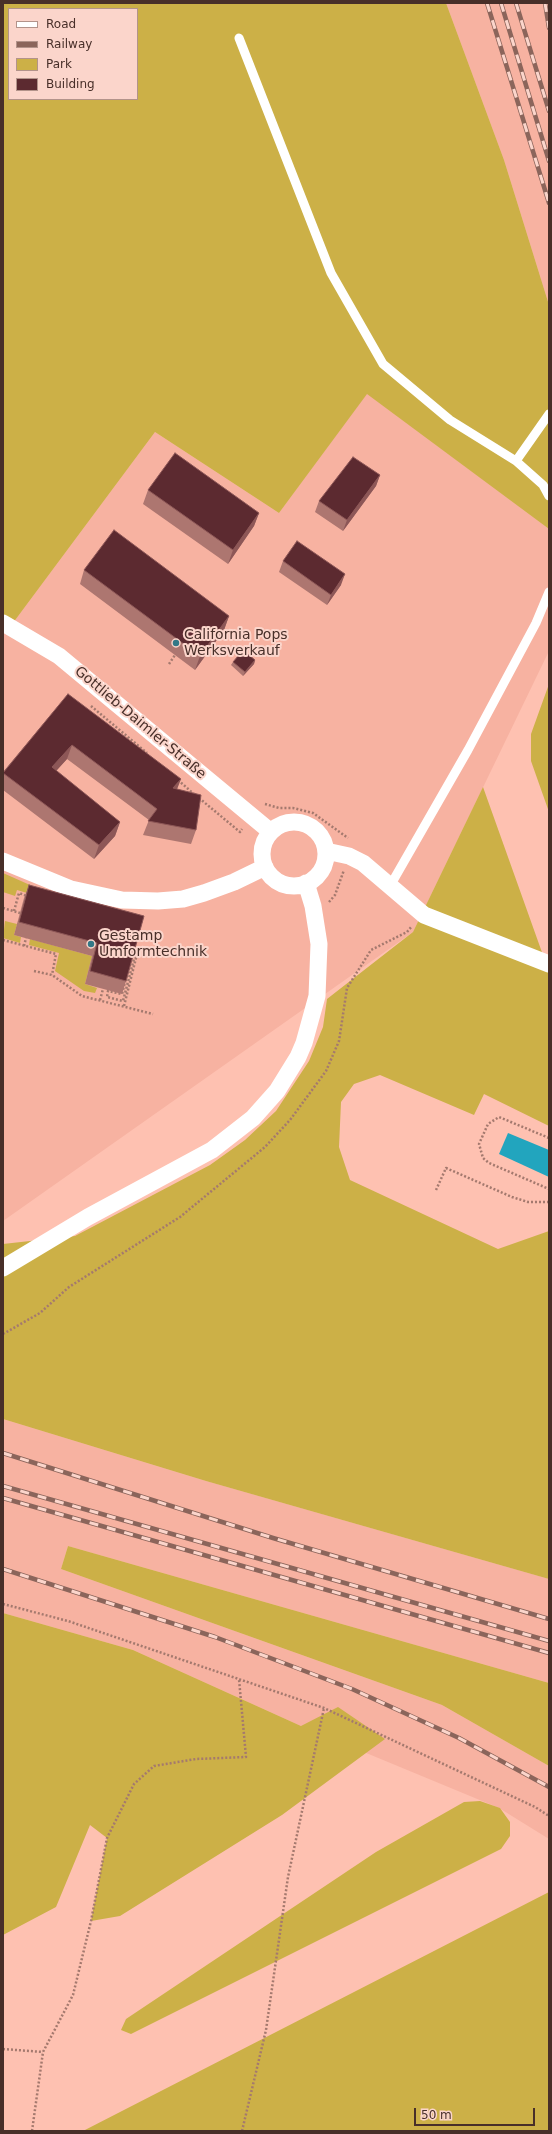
<!DOCTYPE html>
<meta charset="utf-8">
<style>
body{margin:0}
#map{position:relative;width:552px;height:2134px;overflow:hidden;background:#fec1b1;font-family:"DejaVu Sans",sans-serif}
canvas{display:block}
.frame{position:absolute;inset:0;border:4px solid #482f29;pointer-events:none}
.legend{position:absolute;left:8px;top:8px;width:130px;height:92px;box-sizing:border-box;background:#fbd5cb;border:1px solid #b3938a;margin:0;padding:5px 7px;list-style:none;font-size:12px;color:#482f29}
.legend li{display:flex;align-items:center;gap:8px;height:20px}
.legend b{width:20px;border:1px solid #b3938a}
.scale{position:absolute;left:414px;top:2108px;width:121px;height:18px;box-sizing:border-box;border:2px solid #482f29;border-top:0;padding-left:5px;font-size:12px;line-height:14px;white-space:nowrap;color:#482f29;-webkit-text-stroke:3px #fbd5cb;paint-order:stroke}
</style>
<div id="map">
<canvas width="552" height="2134"></canvas>
<div class="frame"></div>
<ul class="legend">
<li><b style="height:5px;background:#fff"></b>Road</li>
<li><b style="height:5px;background:#8b655b"></b>Railway</li>
<li><b style="height:11px;background:#ccb047"></b>Park</li>
<li><b style="height:11px;background:#5c2a30"></b>Building</li>
</ul>
<div class="scale">50 m</div>
</div>
<script>
const g = document.querySelector('canvas').getContext('2d');
g.lineJoin = 'round';
function fill(path, color) { g.fillStyle = color; g.fill(path, 'evenodd'); }
const toPath = rows => new Path2D(rows.map(r => 'M' + r).join(''));
function stroke(path, color, width, dash) { g.strokeStyle = color; g.lineWidth = width; g.lineCap = dash ? 'butt' : 'round'; g.setLineDash(dash || []); g.stroke(path); }
function label(font, color, halo, rows, align = 'center') {
  g.font = font + ' "DejaVu Sans",sans-serif'; g.lineWidth = 4; g.setLineDash([]); g.textBaseline = 'middle'; g.strokeStyle = halo; g.fillStyle = color; for (const [text, x, y, turn = 0] of rows) {
    g.save(); g.translate(x, y); g.rotate((+turn || 0) * Math.PI / 180); g.textAlign = isNaN(turn) ? turn : align; if (halo) g.strokeText(text, 0, 0); g.fillText(text, 0, 0); g.restore();
  }
}
const built = toPath([
 [446,3,549,3,549,305,504,160],
 [367,393,549,529,549,651,413,932,3,1221,3,623,10,627,155,432,279,513],
 [3,1419,206,1481,549,1579,549,1683,68,1546,61,1569,442,1705,549,1766,549,1839,499,1808,301,1726,133,1650,3,1613]
]);
const green = toPath([
 [3,3,446,3,504,160,549,305,549,529,367,394,279,513,155,432,10,627,3,623],
 [9,9,137,9,137,99,9,99],
 [549,684,549,812,531,761,531,734],
 [483,787,549,972,549,1126,484,1094,474,1115,380,1075,354,1084,341,1102,339,1147,350,1180,498,1249,549,1231,549,1579,206,1481,3,1419,3,1244,75,1236,210,1165,245,1140,276,1111,309,1061,323,1027,327,999,413,932],
 [3,873,30,885,27,893,17,890,15,896,3,892],
 [5,921,17,924,14,935,21,937,20,943,3,938],
 [30,939,92,956,85,984,97,988,95,993,84,991,55,971,59,953,29,945],
 [68,1546,549,1683,549,1766,442,1705,61,1569],
 [3,1613,133,1650,301,1726,338,1707,385,1739,282,1815,120,1916,91,1921,107,1838,90,1825,56,1907,3,1935],
 [480,1801,500,1808,510,1822,510,1836,501,1849,131,2034,121,2030,126,2019,376,1852,464,1802],
 [549,1892,549,2131,83,2131]
]);
const water = toPath([
 [508,1133,549,1150,549,1177,499,1154]
]);
const path = toPath([
 [169,664,175,655],
 [91,706,147,753],
 [178,780,195,795],
 [199,798,240,832,242,829],
 [265,804,279,808,293,808,313,813,348,838],
 [329,902,335,895,344,870],
 [3,908,20,913],
 [14,911,19,893,27,896],
 [3,940,56,954,52,975],
 [24,946,26,938],
 [132,954,135,955,123,1001,107,997,108,991,122,994,132,954],
 [34,971,52,975,82,996,153,1014],
 [100,1000,103,989],
 [124,1006,138,950,134,949],
 [549,1138,499,1117,488,1124,479,1144,483,1158,489,1163,549,1189],
 [436,1190,446,1168,512,1197,528,1202,549,1202],
 [3,1334,40,1313,69,1287,180,1217,265,1147,290,1120,326,1071,339,1041,347,988,371,950,407,932,412,926],
 [3,1604,68,1621,324,1708,535,1807,549,1816],
 [3,2049,43,2052],
 [32,2131,43,2052,73,1995,91,1921,107,1838,134,1784,154,1766,196,1759,246,1757,239,1679],
 [242,2131,266,2030,288,1877,324,1708]
]);
const lane = toPath([
 [239,38,331,273,383,364,450,420,516,461,543,485,549,496],
 [516,461,549,414],
 [390,886,468,750,536,623,549,592]
]);
const street = toPath([
 [3,623,59,656,271,832],
 '262 854a32 32 0 1 1 64 0a32 32 0 1 1-64 0Z',
 [326,851,349,856,363,863,424,915,549,964],
 [3,861,71,889,122,900,158,901,183,899,204,893,234,882,265,867],
 [3,1268,88,1217,212,1150,253,1118,277,1091,298,1057,304,1043,317,996,319,944,313,906,306,883]
]);
const rail = toPath([
 [487,3,549,203],
 [501,3,549,161],
 [516,3,549,111],
 [545,3,549,28],
 [3,1453,273,1538,549,1619],
 [3,1486,549,1641],
 [3,1498,549,1653],
 [3,1569,215,1637,352,1689,459,1738,549,1787]
]);
const wall = toPath([
 [380,475,376,486,343,531,315,512,319,501],
 [148,490,259,513,254,526,228,564,143,504],
 [283,561,341,585,327,605,279,572],
 [84,570,229,616,224,630,195,670,80,584],
 [255,660,254,664,243,676,231,665,233,662],
 [68,694,177,789,196,830,191,844,143,835,149,820,67,759,56,771,120,822,115,836,94,859,3,790,3,772],
 [29,885,144,916,126,981,122,994,85,984,92,956,14,935,24,898]
]);
const shadedWall = toPath([
 [380,475,376,486,343,531,347,520],
 [259,513,254,526,228,564,233,550],
 [345,574,341,585,327,605,331,595],
 [229,616,224,630,195,670,200,656],
 [255,660,254,664,243,676,245,672],
 [72,745,67,759,47,781,52,767],
 [181,779,176,792,173,788],
 [120,822,115,836,94,859,99,845]
]);
const building = toPath([
 [175,453,259,513,233,550,148,490,175,453],
 [353,457,380,475,347,520,319,501,353,457],
 [114,530,229,616,200,656,84,570,114,530],
 [297,541,345,574,331,595,283,561,297,541],
 [243,650,255,660,245,672,233,662,243,650],
 [68,694,181,779,173,788,201,795,196,830,148,821,157,809,72,745,52,767,120,822,99,845,3,773,68,694],
 [29,885,144,916,126,981,90,971,97,943,19,922,29,885]
]);
const markers = [
 [176,643,4,"#337887"],
 [91,944,4,"#337887"]
];
const poiNames = [
 ["California Pops",184,635],
 ["Werksverkauf",184,651],
 ["Gestamp",99,936],
 ["Umformtechnik",99,952]
];
const streetNames = [
 ["Gottlieb-Daimler-Straße",140,723,40]
];
fill(built, '#f7b2a1');
fill(green, '#ccb047');
fill(water, '#22a5be');
stroke(path, '#a4796e', 2.5, [2, 2]);
stroke(lane, '#fff', 9);
stroke(street, '#fff', 17);
stroke(rail, '#8b655b', 4.5);
stroke(rail, '#fbd5cb', 3, [9]);
fill(wall, '#ad7670');
fill(shadedWall, '#8d5757');
fill(building, '#5c2a30');
stroke(building, '#8d5757', 1);
for (const [x, y, r, color] of markers) { const dot = new Path2D(); dot.arc(x, y, r, 0, 2 * Math.PI); g.fillStyle = color; g.fill(dot); stroke(dot, '#fbd5cb', 1.5); }
label('14px', '#482f29', '#fbd5cb', poiNames, 'left');
label('14px', '#482f29', '#fbd5cb', streetNames);
</script>
